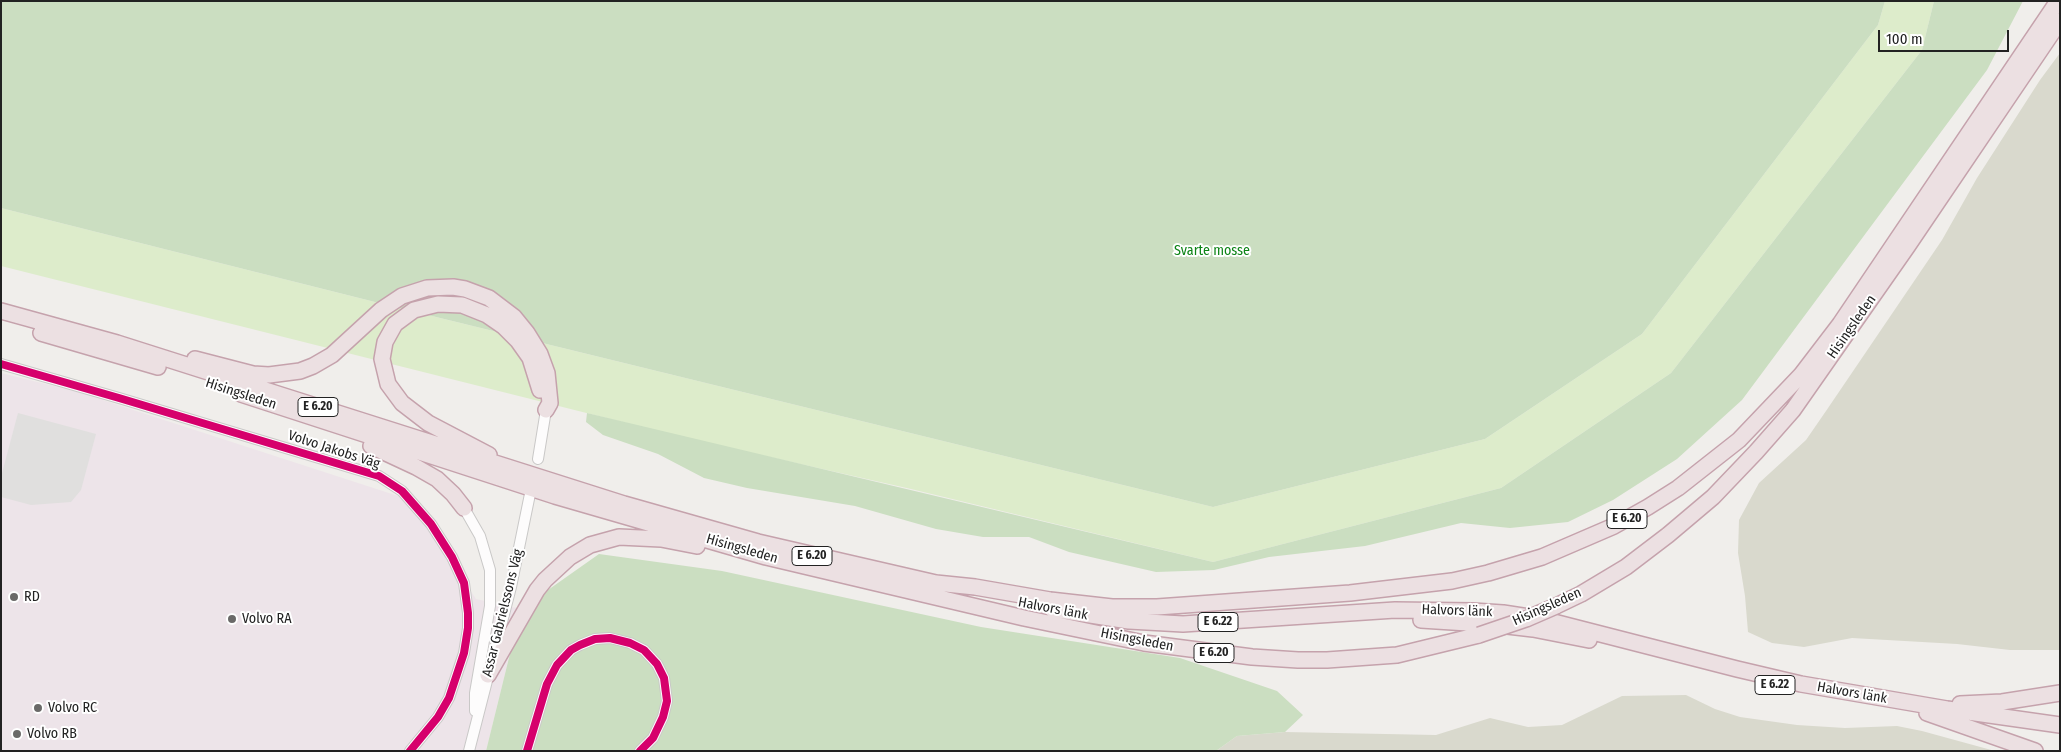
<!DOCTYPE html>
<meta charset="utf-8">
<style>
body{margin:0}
#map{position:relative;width:2061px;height:752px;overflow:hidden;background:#f0eeeb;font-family:"Fira Sans Condensed",sans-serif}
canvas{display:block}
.frame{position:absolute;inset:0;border:2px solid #222;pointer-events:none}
.scale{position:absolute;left:1878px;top:30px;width:131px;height:22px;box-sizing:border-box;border:2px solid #222;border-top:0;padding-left:6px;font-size:15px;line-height:18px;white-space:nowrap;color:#222;-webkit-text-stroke:4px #fff;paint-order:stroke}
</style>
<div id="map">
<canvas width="2061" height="752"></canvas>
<div class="frame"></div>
<div class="scale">100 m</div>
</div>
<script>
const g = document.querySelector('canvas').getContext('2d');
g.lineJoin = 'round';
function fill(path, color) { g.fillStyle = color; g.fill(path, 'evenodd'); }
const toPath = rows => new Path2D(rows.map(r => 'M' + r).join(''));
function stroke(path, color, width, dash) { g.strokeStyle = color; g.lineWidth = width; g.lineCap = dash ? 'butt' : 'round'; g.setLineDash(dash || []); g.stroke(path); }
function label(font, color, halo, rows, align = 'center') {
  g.font = font + ' "Fira Sans Condensed",sans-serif'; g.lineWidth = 4; g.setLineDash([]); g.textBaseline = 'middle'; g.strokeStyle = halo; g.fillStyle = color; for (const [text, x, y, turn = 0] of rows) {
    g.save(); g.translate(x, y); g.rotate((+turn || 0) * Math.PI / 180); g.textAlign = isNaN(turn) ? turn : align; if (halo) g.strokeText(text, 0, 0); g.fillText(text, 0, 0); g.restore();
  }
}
const industrial = toPath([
 [1,373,78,392,398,496,431,530,476,599,521,609,486,751,1,751]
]);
const construction = toPath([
 [2060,53,2060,650,2010,650,1957,644,1852,638,1804,647,1772,643,1748,632,1745,596,1738,553,1739,520,1759,483,1806,440,1826,411,1942,240,1977,178,2040,80],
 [1686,695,1715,709,1740,717,1797,725,1845,728,1897,726,1922,731,1995,751,1216,751,1237,736,1285,732,1436,735,1490,718,1528,727,1562,725,1622,696]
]);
const grass = toPath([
 [1885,1,1934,1,1922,50,1671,373,1501,488,1213,562,911,489,694,440,1,266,1,208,387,305,1213,507,1485,439,1642,334,1878,25]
]);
const forest = toPath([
 [1,1,1885,1,1878,25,1642,334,1485,439,1213,507,387,305,1,208],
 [1934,1,2023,1,1987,70,1742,400,1677,459,1613,500,1568,522,1510,528,1461,523,1365,546,1269,557,1214,570,1156,572,1069,552,1029,537,983,537,936,529,855,506,747,488,704,478,658,454,603,435,586,422,587,413,1213,562,1501,488,1671,373,1922,50],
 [599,554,722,571,981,627,1180,658,1277,691,1303,715,1285,732,1237,736,1216,751,486,751,521,609]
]);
const parking = toPath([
 [18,413,96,434,81,490,71,502,31,505,1,497,1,477]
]);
const minor = toPath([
 [1,364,119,398,379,476,402,491,431,524,452,557,464,583,468,613,468,628,464,653,449,698,438,717,410,751],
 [538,459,546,410],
 [464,508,480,536,490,570,490,606,475,693,475,711],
 [469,751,511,587,530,494],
 [527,751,547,684,557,665,571,650,580,645,595,639,610,638,630,643,644,650,657,664,664,678,667,701,663,717,653,738,640,751]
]);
const highway = toPath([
 [1,311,117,343,624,504,758,542,936,583,975,587,1050,600,1112,607,1157,607,1350,593,1452,581,1488,573,1542,557,1614,526,1648,507,1678,488,1739,440,1801,375,1840,324,2058,1],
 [41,333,158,367],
 [195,359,253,374,269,375,300,371,313,366,332,355,381,310,402,296,427,288,453,287,465,289,489,298,514,317,527,333,540,354,547,373,550,403,546,410],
 [241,394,555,496,766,557,1024,618,1144,643,1252,657,1298,660,1327,660,1397,655,1479,635],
 [371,446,416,467,437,479,453,494,464,508],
 [489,455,428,423,402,403,388,384,382,359,385,342,395,324,414,310,438,304,462,305,487,315,503,326,518,341,530,358,540,390],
 [1556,606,1581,594,1626,567,1668,535,1713,497,1756,452,1793,410,1907,247,2060,21],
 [1052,609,1129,621,1183,624,1395,610,1473,611,1503,613,1542,619,1737,669,1801,684,1947,709,2060,725],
 [1421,620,1499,625,1533,629,1589,640],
 [488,675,537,590,545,580,570,557,590,545,619,537,661,539,697,546],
 [1960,704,2002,702,2060,693],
 [1927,713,2035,751]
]);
const highwayBridge = toPath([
 [1479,635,1526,619,1556,606]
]);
const cycleway = toPath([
 [1,364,119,398,379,476,402,491,431,524,452,557,464,583,468,613,468,628,464,653,449,698,438,717,410,751],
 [527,751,547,684,557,665,571,650,580,645,595,639,610,638,630,643,644,650,657,664,664,678,667,701,663,717,653,738,640,751]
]);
const markers = [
 [14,597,5,"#6a6968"],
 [232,619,5,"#6a6968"],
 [38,708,5,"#6a6968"],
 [17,734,5,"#6a6968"]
];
const shields = [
 [318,407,40],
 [1627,519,40],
 [812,556,40],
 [1218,622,40],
 [1214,653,40],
 [1775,685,40]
];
const shieldNames = [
 ["E 6.20",318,407],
 ["E 6.20",1627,519],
 ["E 6.20",812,556],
 ["E 6.22",1218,622],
 ["E 6.20",1214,653],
 ["E 6.22",1775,685]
];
const parkNames = [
 ["Svarte mosse",1212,251]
];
const streetNames = [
 ["Hisingsleden",1852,327,-55],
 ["Hisingsleden",241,394,18],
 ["Volvo Jakobs Väg",334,450,18],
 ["Hisingsleden",742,549,16],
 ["Hisingsleden",1547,607,-24],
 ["Halvors länk",1053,609,11],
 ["Halvors länk",1457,611,2],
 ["Assar Gabrielssons Väg",503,613,-76],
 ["Hisingsleden",1137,640,11],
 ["Halvors länk",1852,693,10]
];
const poiNames = [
 ["RD",24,597],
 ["Volvo RA",242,619],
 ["Volvo RC",48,708],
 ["Volvo RB",27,734]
];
fill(industrial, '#ede4e9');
fill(construction, '#d9d9cd');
fill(grass, '#ddeccb');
fill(forest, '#cbdec1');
fill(parking, '#e0dfde');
stroke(minor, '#c9c8c7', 12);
stroke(highway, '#c5a2ac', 18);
stroke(minor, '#fdfcfc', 10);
stroke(highway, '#ece0e2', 15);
stroke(highwayBridge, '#c5a2ac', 18, []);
stroke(highwayBridge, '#ece0e2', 15);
stroke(cycleway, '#d6006c', 8);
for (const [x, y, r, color] of markers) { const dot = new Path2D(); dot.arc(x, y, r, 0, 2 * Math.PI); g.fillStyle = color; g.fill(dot); stroke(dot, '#fff', 2); }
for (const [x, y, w] of shields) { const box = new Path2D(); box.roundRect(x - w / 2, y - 9.5, w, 19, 4); g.fillStyle = '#fff'; g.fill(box); stroke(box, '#222', 1); }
label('bold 12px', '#222', null, shieldNames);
label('14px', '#0c8416', '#fff', parkNames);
label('14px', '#222', '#fff', streetNames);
label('14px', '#222', '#fff', poiNames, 'left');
</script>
